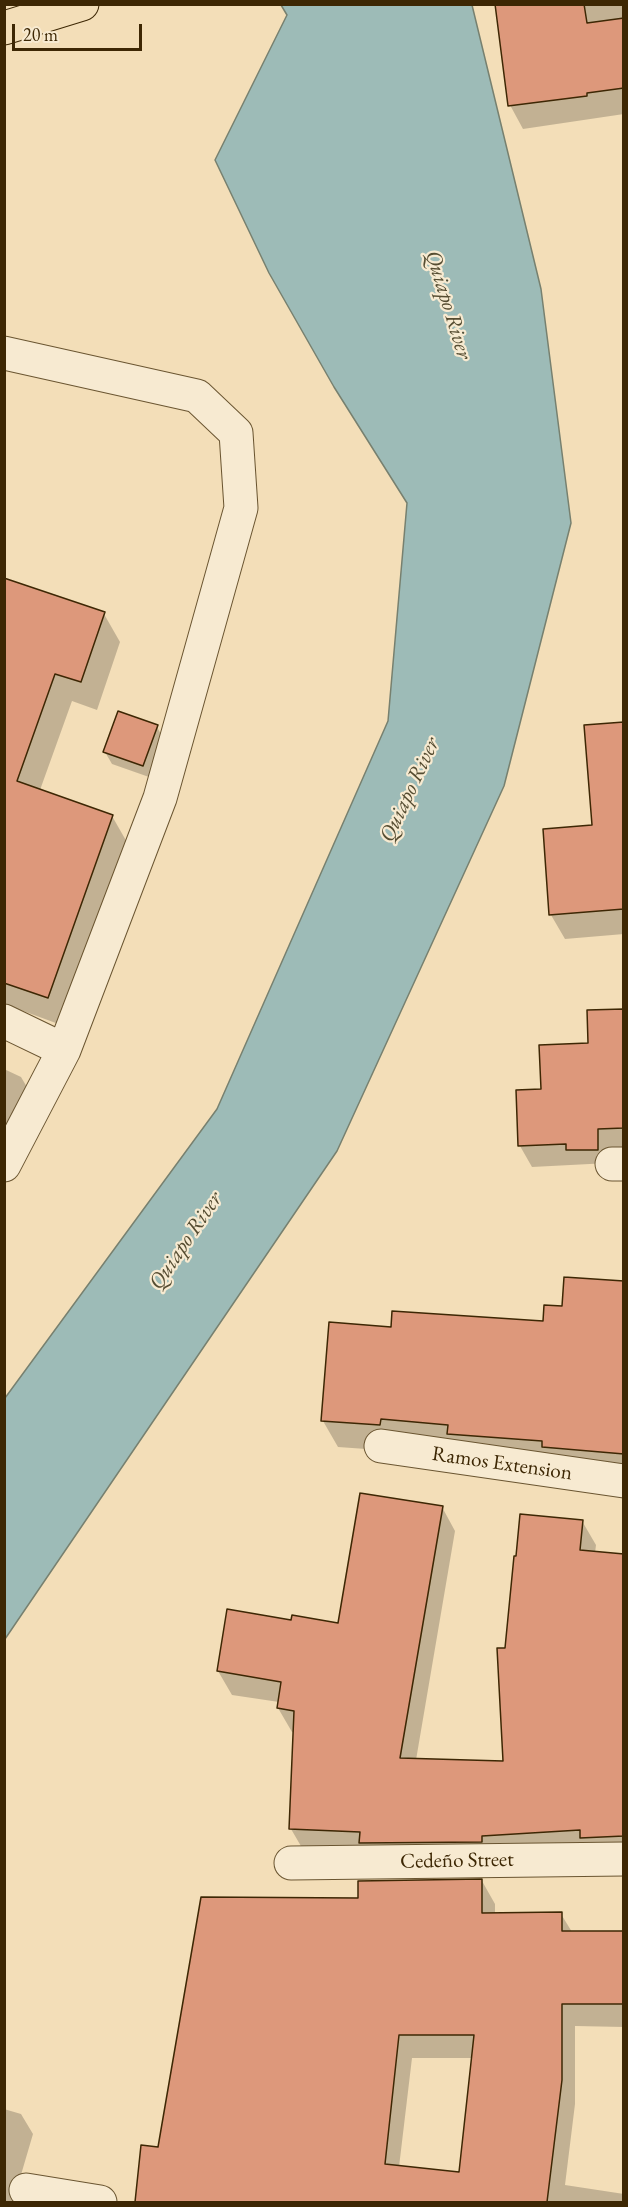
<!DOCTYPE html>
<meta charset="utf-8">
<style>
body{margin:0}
#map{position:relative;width:628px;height:2207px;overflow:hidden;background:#f3deb8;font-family:"EB Garamond",serif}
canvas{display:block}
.frame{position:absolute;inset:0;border:6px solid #3d2704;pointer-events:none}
.scale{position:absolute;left:12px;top:24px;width:130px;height:27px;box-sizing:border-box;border:3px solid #3d2704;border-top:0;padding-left:8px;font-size:18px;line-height:21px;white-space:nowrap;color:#3d2704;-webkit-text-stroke:4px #f7ead1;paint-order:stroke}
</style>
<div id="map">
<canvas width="628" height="2207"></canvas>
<div class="frame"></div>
<div class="scale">20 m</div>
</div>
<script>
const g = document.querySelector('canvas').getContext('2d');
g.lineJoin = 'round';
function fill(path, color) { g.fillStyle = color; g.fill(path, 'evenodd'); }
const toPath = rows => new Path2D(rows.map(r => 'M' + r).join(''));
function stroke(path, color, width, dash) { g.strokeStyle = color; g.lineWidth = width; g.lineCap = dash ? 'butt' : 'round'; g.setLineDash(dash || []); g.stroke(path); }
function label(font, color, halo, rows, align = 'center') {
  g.font = font + ' "EB Garamond",serif'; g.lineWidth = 4.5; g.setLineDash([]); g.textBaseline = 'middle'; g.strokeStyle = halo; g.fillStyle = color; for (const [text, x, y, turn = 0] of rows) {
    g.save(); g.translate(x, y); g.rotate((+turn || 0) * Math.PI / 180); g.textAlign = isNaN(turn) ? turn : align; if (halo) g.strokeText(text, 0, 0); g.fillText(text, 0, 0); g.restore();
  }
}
const water = toPath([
 [281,5,472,5,541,289,571,523,504,786,337,1151,5,1639,5,1398,217,1109,388,721,407,503,334,387,269,273,215,160,287,15,281,5]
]);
const shadow = toPath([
 [496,4,624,4,624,114,523,129,510,105],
 [4,579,104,614,120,642,97,710,72,701,40,790,112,816,128,844,64,1026,4,1004],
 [624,723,624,934,565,939,551,915,594,826],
 [157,727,163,738,149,777,112,764,105,752],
 [624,1010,624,1160,609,1163,532,1167,520,1146,542,1090],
 [4,1069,21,1077,37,1104,4,1177],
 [624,1283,624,1485,394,1451,338,1447,323,1421,392,1328,544,1322,564,1308],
 [442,1507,455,1531,416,1760,505,1762,507,1649,582,1521,596,1545,595,1553,624,1555,624,1860,305,1853,291,1829,295,1733,292,1732,278,1708,279,1702,232,1695,218,1671,292,1621,339,1625],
 [482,1881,495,1904,495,1914,561,1914,572,1932,624,1933,624,2027,575,2026,575,2104,565,2185,624,2194,624,2202,136,2202,143,2147,160,2149,359,1899],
 [412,2058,473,2058,460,2174,399,2167],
 [4,2109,21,2114,33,2134,13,2202,4,2202]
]);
const building = toPath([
 [495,4,584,4,587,23,624,18,624,88,587,93,587,96,508,106,495,4],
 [4,578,105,612,81,682,55,674,17,781,113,815,48,998,4,983,4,578],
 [118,711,158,725,143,766,103,752,118,711],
 [624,722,624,909,549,915,543,829,592,825,584,725,624,722],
 [624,1009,624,1128,598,1129,598,1150,566,1150,566,1144,518,1146,516,1090,541,1089,539,1045,588,1043,587,1010,624,1009],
 [564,1277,624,1281,624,1454,542,1447,542,1441,447,1434,448,1425,381,1419,380,1425,321,1421,329,1322,391,1327,392,1311,543,1321,544,1305,562,1306,564,1277],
 [360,1493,443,1506,400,1758,503,1761,497,1648,505,1648,514,1556,516,1556,520,1514,583,1520,580,1550,624,1554,624,1836,580,1838,580,1830,482,1836,482,1842,359,1843,360,1832,289,1829,294,1711,277,1708,281,1682,217,1671,227,1609,291,1620,292,1615,338,1623,360,1493],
 [482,1879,482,1913,562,1912,562,1931,624,1931,624,2004,562,2004,562,2080,547,2202,135,2202,141,2145,158,2147,201,1897,358,1898,358,1881,482,1879],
 [399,2035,474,2035,459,2172,385,2164,399,2035]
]);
const street = toPath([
 [4,353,197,396,236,433,241,508,160,798,64,1050,4,1165],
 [4,1021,64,1050],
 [612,1164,624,1164],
 [381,1446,624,1481],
 [291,1863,624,1859],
 [26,2190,100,2202]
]);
const primary = toPath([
 [4,28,82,4]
]);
const streetNames = [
 ["Ramos Extension",502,1464,8],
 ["Cedeño Street",457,1861,-1]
];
const waterNames = [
 ["Quiapo River",448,305,73],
 ["Quiapo River",410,790,-65],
 ["Quiapo River",186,1241,-56]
];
fill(water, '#9dbbb7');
stroke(water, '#77806f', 1.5);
fill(shadow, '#0003');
fill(building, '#dd987b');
stroke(building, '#3d2704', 1.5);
stroke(street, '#6a5531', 35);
stroke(primary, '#3d2704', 35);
stroke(street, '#f7ead1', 33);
stroke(primary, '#f3deb8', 33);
label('21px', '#3d2704', '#f7ead1', streetNames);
label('italic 22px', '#554c31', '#f7ead1', waterNames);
</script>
